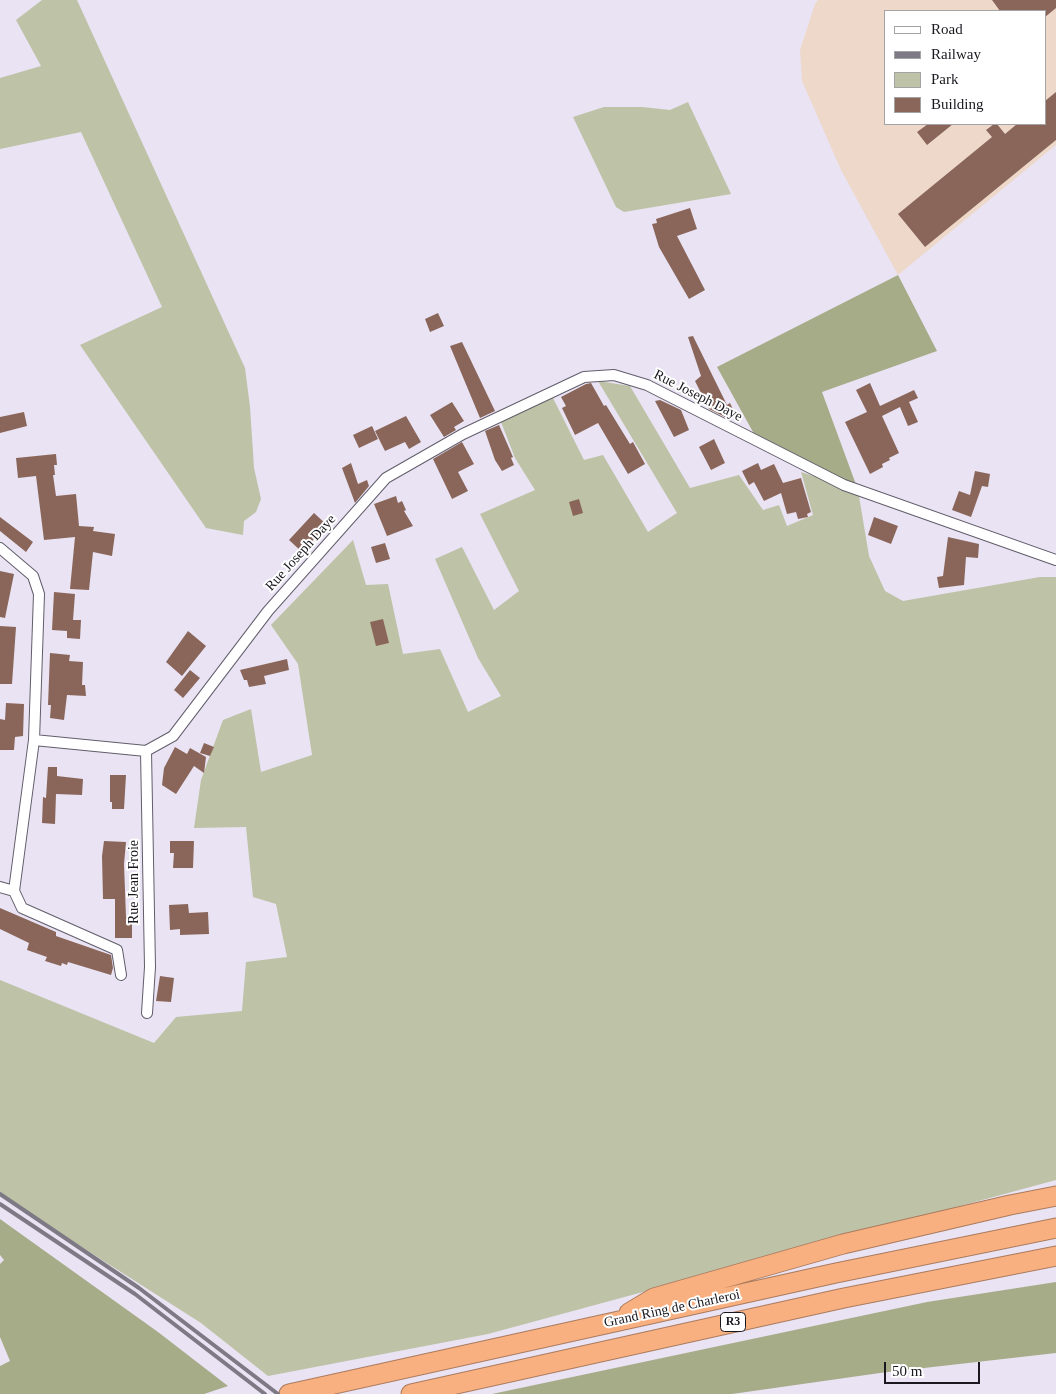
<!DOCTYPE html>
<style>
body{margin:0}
#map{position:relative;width:1056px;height:1394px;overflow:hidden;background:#e9e3f3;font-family:"Times New Roman",serif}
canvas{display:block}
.legend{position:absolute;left:884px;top:10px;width:162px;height:115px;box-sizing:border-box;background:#fff;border:1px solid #a3a3a5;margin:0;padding:6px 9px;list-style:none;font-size:15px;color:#1a181e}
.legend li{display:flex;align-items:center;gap:10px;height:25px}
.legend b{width:25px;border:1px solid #a3a3a5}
.scale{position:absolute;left:884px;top:1362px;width:96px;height:22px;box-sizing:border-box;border:2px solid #1a181e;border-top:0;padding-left:6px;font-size:15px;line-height:18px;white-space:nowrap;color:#1a181e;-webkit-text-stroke:4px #fff;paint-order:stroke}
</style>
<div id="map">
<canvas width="1056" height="1394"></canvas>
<ul class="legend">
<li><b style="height:6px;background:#fff"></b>Road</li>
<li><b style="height:6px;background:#7e7a85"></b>Railway</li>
<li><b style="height:14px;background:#bec2a6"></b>Park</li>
<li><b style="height:14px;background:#8a665a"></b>Building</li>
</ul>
<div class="scale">50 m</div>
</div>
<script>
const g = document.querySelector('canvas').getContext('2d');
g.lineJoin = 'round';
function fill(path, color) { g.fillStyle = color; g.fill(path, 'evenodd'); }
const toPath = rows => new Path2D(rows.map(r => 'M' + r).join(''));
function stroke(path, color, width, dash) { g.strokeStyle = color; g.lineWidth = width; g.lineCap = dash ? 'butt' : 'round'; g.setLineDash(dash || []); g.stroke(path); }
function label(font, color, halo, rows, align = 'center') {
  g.font = font + ' "Times New Roman",serif'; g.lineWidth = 4; g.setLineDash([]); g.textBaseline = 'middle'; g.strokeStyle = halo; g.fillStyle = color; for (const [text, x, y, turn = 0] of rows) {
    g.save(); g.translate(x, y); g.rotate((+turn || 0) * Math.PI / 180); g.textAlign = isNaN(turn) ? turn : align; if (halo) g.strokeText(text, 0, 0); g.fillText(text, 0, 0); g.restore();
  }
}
const commercial = toPath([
 [818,0,1056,0,1056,145,898,275,841,170,802,81,800,50,815,4],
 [885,11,1045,11,1045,124,885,124]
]);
const green = toPath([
 [42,0,77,0,245,368,250,407,254,468,261,499,256,512,244,521,243,535,206,528,80,345,162,307,81,132,0,149,0,78,41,66,16,20],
 [688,102,731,194,624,212,616,207,573,117,604,107,642,107,670,110],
 [598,381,630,386,690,488,739,475,763,510,779,505,787,526,813,515,801,472,858,490,869,556,885,591,903,601,1040,577,1056,577,1056,1180,488,1334,268,1376,201,1323,0,1195,0,980,154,1043,176,1017,242,1011,246,962,287,957,276,904,253,897,246,827,194,828,201,780,223,720,251,709,261,772,312,755,298,664,271,625,353,540,366,585,388,584,403,654,440,649,468,712,501,696,478,658,435,559,462,547,494,610,519,591,480,514,535,490,515,458,499,417,550,392,584,460,603,455,648,532,677,513]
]);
const forest = toPath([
 [898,275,937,351,822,392,858,490,758,441,717,367],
 [0,1219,158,1332,228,1386,204,1394,0,1394,0,1366,10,1361,0,1337,0,1264,4,1260,0,1255],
 [1056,1282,1056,1353,880,1373,732,1394,492,1394,927,1302]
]);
const building = toPath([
 [992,0,1056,0,1056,8,1045,17,1045,11,1000,11],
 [1056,92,1056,140,925,247,898,214,992,137,986,130,994,124,997,124,1005,134,1017,124,1045,124,1045,101],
 [928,124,953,124,927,145,917,132],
 [690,208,697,229,677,236,705,290,689,299,659,247,652,224,657,223,656,219],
 [438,313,444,326,430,332,425,319],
 [693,336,727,405,730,403,736,416,729,419,709,409,695,381,701,376,688,337],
 [462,342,495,411,480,418,450,346],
 [591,383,604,406,606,405,630,444,633,442,645,464,628,474,598,423,575,435,562,408,566,406,561,397,586,384],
 [870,383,880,406,914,390,918,398,909,402,918,422,908,426,900,407,882,416,899,453,889,458,890,460,882,464,883,467,870,474,845,422,867,412,856,390],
 [660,400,681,410,689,430,674,437,655,401],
 [452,402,464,421,454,427,456,430,444,437,430,415],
 [24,412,27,426,0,433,0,417],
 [406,416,421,442,409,449,405,442,385,451,375,431],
 [499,425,513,457,511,458,514,465,502,471,495,460,485,431],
 [372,426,378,439,359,448,353,435],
 [714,439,725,463,711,470,699,447],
 [462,442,474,464,458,472,468,491,452,499,433,459],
 [56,454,57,465,54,465,55,475,53,475,56,496,76,494,79,526,94,527,93,531,115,534,112,556,93,552,89,590,70,589,75,537,44,540,36,476,18,478,16,458],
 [351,463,358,484,367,480,369,486,355,503,342,468],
 [758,463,761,470,774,464,783,483,801,478,811,512,807,514,808,517,798,519,796,512,787,514,781,493,764,501,754,482,749,485,742,471],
 [975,471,990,474,988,487,982,486,971,517,952,510,959,491,970,495],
 [396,496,398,503,402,501,406,510,404,511,413,526,387,536,374,504],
 [579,499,583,513,573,516,569,502],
 [314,513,327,525,302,552,289,540],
 [0,517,33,542,26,552,0,531],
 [874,517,898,526,891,544,868,535],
 [948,537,979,544,978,558,966,557,964,585,939,588,937,577,943,576],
 [385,543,390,559,376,563,371,547],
 [0,571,14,574,5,618,0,617],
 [54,592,75,594,73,620,81,620,80,639,67,638,67,631,52,630],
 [383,619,389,643,376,646,370,622],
 [0,626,16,627,12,684,0,684],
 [188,631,206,646,182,676,166,662],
 [50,653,70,655,69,661,83,662,82,685,85,685,86,696,67,695,64,720,50,718,51,705,48,705],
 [287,659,289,670,264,676,266,684,249,687,247,680,244,680,240,670],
 [190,670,200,678,183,698,174,690],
 [6,703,24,704,23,736,15,737,14,750,0,750,0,719,5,720],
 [204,743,214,747,210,756,200,753],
 [175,747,187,754,190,748,206,757,204,773,194,766,176,794,162,785,164,768],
 [48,767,57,767,57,776,83,779,82,795,56,794,55,824,42,823,43,797,46,798],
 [110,775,126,775,124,809,112,809,112,802,110,802],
 [104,841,126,842,124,864,126,917,132,917,132,938,115,938,115,899,103,899,102,856],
 [170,841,194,841,193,868,173,868,174,853,170,853],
 [188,904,189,913,208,912,209,934,180,935,180,929,170,930,169,905],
 [0,908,56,932,56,936,111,955,113,968,111,975,68,962,67,965,62,963,61,966,45,961,47,957,27,950,29,943,0,929],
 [160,976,174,978,171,1002,156,1001]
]);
const street = toPath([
 [0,548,33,576,39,594,34,740,14,891],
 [34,740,146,751,150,967,147,1013],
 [146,751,173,736,268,611,386,478,463,434,584,377,614,375,647,385,844,485,1056,560],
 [0,887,14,891,22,908,117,950,121,975]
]);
const highway = toPath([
 [629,1313,654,1298,843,1244,1010,1205,1056,1196],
 [289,1394,836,1273,1056,1228],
 [411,1394,844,1298,1056,1256]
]);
const rail = toPath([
 [0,1194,139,1288,278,1394],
 [0,1204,135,1294,265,1394]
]);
const shields = [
 [733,1322,25]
];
const shieldNames = [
 ["R3",733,1322]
];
const streetNames = [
 ["Rue Joseph Daye",698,396,27],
 ["Rue Joseph Daye",301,553,-48],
 ["Rue Jean Froie",134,882,-90],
 ["Grand Ring de Charleroi",672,1309,-12]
];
fill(commercial, '#edd8ca');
fill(green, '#bec2a6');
fill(forest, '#a7ac88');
fill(building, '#8a665a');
stroke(street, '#625d6b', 12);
stroke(highway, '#ab7b5e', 21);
stroke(street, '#fff', 10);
stroke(highway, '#f9b080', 19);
stroke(rail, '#7e7a85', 4);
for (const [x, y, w] of shields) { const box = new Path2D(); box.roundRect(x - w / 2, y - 9.5, w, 19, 4); g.fillStyle = '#fff'; g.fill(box); stroke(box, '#1a181e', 1); }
label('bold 12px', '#1a181e', null, shieldNames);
label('14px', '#1a181e', '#fff', streetNames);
</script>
